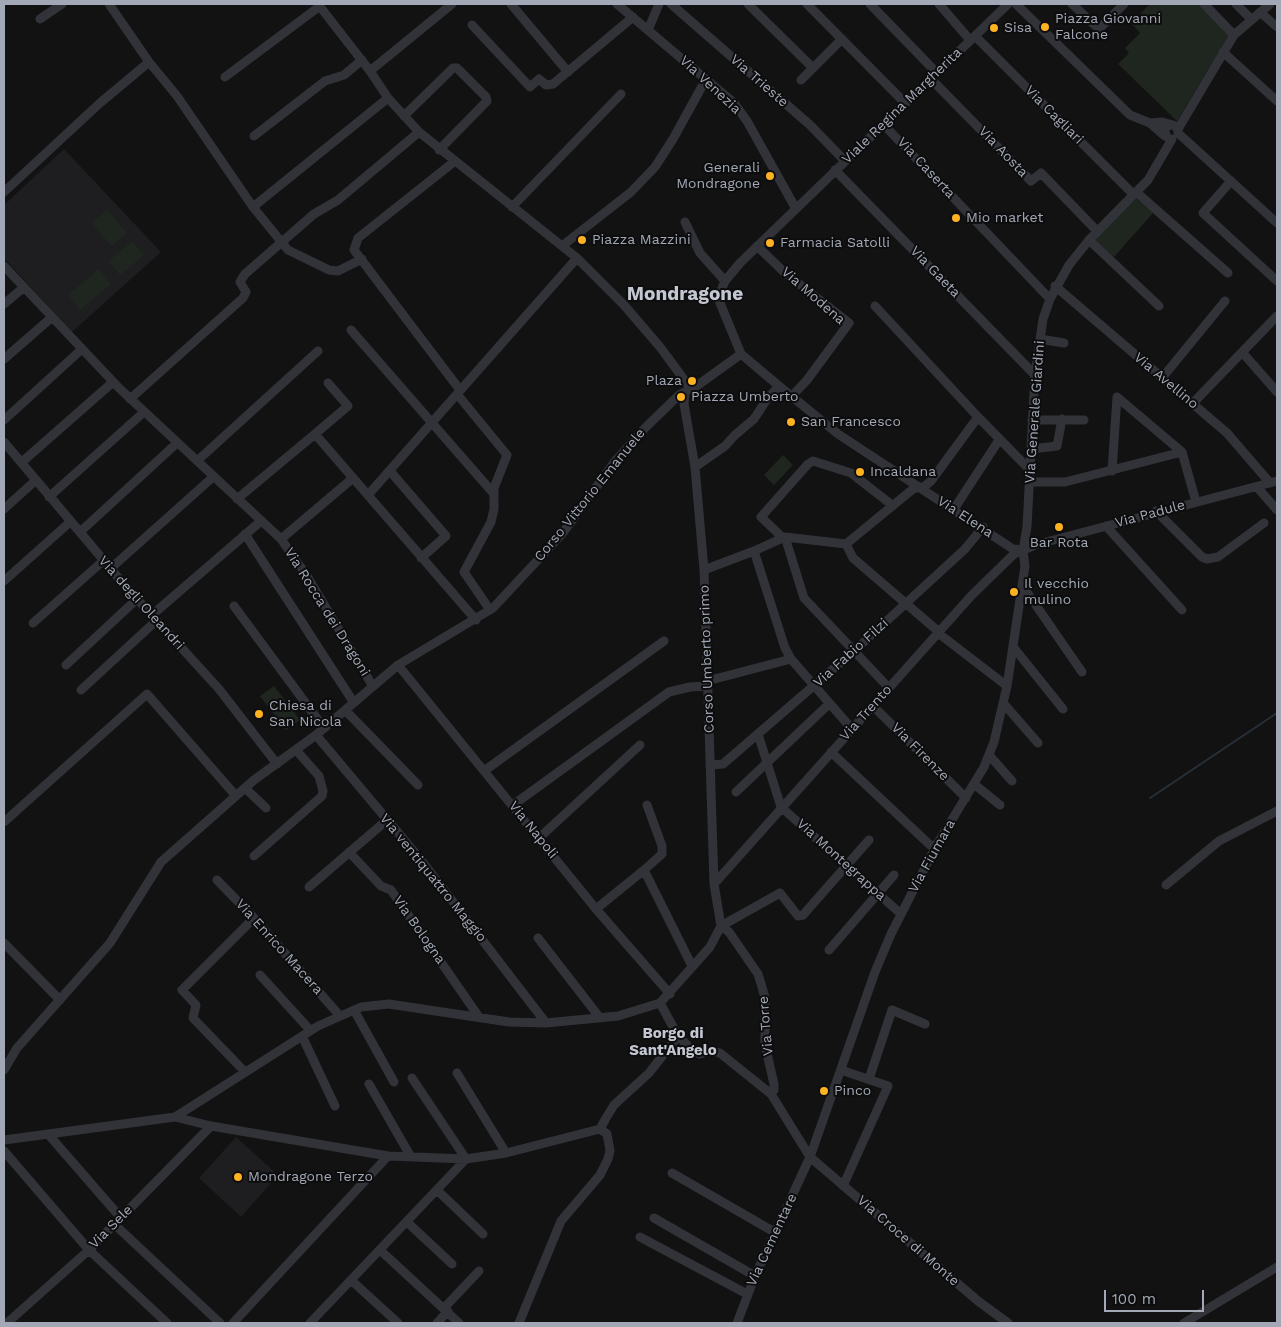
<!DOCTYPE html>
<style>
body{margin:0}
#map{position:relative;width:1281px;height:1327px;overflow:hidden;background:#121213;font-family:"Work Sans",sans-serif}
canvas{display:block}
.frame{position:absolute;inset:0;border:5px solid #a2a8b5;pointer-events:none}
.scale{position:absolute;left:1104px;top:1290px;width:100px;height:22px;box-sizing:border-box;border:2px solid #a2a8b5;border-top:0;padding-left:6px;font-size:15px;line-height:18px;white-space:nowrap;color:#a2a8b5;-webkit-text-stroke:4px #0d0d0e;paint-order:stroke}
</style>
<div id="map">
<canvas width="1281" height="1327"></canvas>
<div class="frame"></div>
<div class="scale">100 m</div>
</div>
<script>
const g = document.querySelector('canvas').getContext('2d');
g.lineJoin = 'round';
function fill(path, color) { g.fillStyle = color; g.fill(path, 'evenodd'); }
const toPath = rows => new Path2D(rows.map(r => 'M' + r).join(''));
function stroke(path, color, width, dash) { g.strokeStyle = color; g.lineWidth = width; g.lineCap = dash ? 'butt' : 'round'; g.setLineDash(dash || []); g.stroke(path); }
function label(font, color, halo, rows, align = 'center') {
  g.font = font + ' "Work Sans",sans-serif'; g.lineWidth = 4; g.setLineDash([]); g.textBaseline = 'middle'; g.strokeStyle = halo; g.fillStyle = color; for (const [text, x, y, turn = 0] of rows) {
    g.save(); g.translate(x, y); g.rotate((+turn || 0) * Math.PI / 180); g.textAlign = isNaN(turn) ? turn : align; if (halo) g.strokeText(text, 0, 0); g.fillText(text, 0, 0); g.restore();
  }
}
const built = toPath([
 [64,149,161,252,72,332,4,258,4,205],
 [236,1137,278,1175,241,1217,199,1178]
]);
const green = toPath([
 [1150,4,1198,4,1229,35,1177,121,1118,64,1129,53,1125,48,1140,33,1131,23],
 [1136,199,1153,213,1114,257,1094,239],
 [107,210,127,233,111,246,92,223],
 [132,241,144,255,120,275,109,261],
 [99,269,111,284,80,310,68,295],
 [783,455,793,465,774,485,764,475],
 [274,686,300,720,286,730,260,696]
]);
const stream = toPath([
 [1150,798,1277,713]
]);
const minor = toPath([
 [318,4,370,71,388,98,419,132,577,258,624,305,660,347,691,389],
 [511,4,568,72],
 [617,4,734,103,747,121,796,209],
 [671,4,810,125,845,161],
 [748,4,813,68],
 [807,4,905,103],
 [870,4,936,72],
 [939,4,970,40],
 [1008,4,740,263,725,281,718,298,741,354,779,386,838,434,1013,549,1023,550],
 [1016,4,1130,115,1150,123,1165,136],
 [1072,4,1099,29,1124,4],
 [1204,4,1234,35],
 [1236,4,1251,19],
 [1260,12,1277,27],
 [40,19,62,4],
 [472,25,530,87,539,79,546,85,553,84,633,17],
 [648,30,659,4],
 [975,36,1133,194],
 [1223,52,1277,101],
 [149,62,177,96,253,207,288,250,329,270,338,271,362,259],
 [370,71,452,4],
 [225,77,320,6],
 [930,78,1031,181,1041,173,1097,231],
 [801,80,842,39],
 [404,116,453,68,457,68,486,97,487,101,439,150],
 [1150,123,1162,122,1173,125,1178,129,1178,133],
 [884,125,1050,299],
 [1178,129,1234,35,1270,4],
 [1178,133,1277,223],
 [254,136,325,81,344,75,362,60],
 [1167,137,1164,130,1169,125],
 [455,161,358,238,354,250,460,390],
 [835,170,1035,375],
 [1231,181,1203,213,1277,281],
 [4,192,100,103,149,62,109,4],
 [1136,192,1228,273],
 [253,207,388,98],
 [512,207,621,94],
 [685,222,700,253,725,281],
 [1089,240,1159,306],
 [562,246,631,192,655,167,673,139,706,79],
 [757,246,784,272,849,323,807,380,792,396],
 [4,266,119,388,281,539,307,576,372,685],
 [1055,286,1227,433,1270,483],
 [4,304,23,288],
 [875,306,978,417],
 [351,330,494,494],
 [1040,339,1064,343],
 [1242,352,1277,392],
 [4,359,51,318],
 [1162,378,1225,301],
 [685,393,684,404,695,467,704,570,714,884,721,926],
 [457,394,507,455,494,488,494,509,491,522,464,572,490,610],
 [130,399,243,298,246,292,240,282,245,274,314,214,338,200,419,132],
 [1193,403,1277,316],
 [4,420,82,349],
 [1032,420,1084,420],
 [315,434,348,406,328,383],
 [4,442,127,588,219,689,277,764],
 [1031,449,1057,446,1062,419],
 [197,461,318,351],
 [22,462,113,382],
 [695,467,725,446,735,435,754,419,767,399,779,386],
 [390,471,446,536,421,558],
 [1112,471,1117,397,1182,452],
 [1029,482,1065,482,1182,452,1196,502],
 [1257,487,1277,510],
 [368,495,577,258],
 [49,497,144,412],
 [237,499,315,434,476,620],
 [4,509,36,480],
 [954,509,999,440],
 [1156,511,1202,557,1207,559,1218,557,1264,523],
 [1106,526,1182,610],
 [80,532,177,443],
 [245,534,354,703],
 [785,537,804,598,889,688],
 [783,538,761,517,808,464,813,461,851,473,892,505],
 [281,539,353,478],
 [846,544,853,558,939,632],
 [754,551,785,537,846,544,913,489,925,486,931,481,978,417,1030,470],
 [110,569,213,477],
 [704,570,754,551,785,648,791,659,852,729],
 [4,581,70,522],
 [1022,585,1082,672],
 [234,606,324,728],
 [152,615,261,521],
 [33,623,103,561],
 [938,633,1007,686],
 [1014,648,1063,709],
 [66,665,137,599],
 [398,665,596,909,670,994],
 [707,681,791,659],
 [81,690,156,621],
 [1004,704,1038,743],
 [873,706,966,798],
 [345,710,418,785],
 [758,734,781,807,901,914],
 [316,735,421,860,546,1023],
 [831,752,930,845,936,846],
 [989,755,1012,781],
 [710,765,723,764,854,651,965,549,983,527],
 [484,771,664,641],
 [974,784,1000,805],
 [245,788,266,808],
 [736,792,829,704],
 [513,805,669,692,690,687,707,686],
 [4,822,147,694,236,796],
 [539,838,640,745],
 [349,852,381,886,391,890,479,1017],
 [254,856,322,796,323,791,319,776,296,750],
 [644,870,662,854,662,846,647,805],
 [217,880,254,918,340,1016],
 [714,884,971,596,1014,554,1035,545,1277,481],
 [1166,885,1219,841,1277,811],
 [309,887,387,820],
 [596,909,644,870,692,966],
 [721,926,780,893,798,916,803,915,869,840],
 [721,926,729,932,758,974,762,987,765,998,765,1045,774,1084,774,1090,771,1094],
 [538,938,600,1018],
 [4,943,60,1000],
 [829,950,894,875],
 [260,975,310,1030],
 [660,1003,678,1036,693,1051,700,1054,712,1051,720,1053,771,1094,810,1157,978,1301,1008,1323],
 [354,1010,394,1082],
 [302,1036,335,1106],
 [4,1070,17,1048,110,943,161,862,254,780,316,735,398,665,493,608,562,534,616,460,646,427,679,395,698,385,741,354],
 [841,1070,888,1086,843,1186],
 [245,1072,193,1018,196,1005,182,990,254,918],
 [457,1073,506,1153],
 [869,1079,892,1010,925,1024],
 [369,1084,411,1157],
 [175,1117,318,1026,361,1007,389,1004,509,1022,546,1023,618,1016,660,1003,710,947,721,926],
 [48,1134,121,1218],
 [4,1140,175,1117,211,1126,388,1156,466,1159,506,1153,600,1129],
 [4,1151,89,1250,167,1323],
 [672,1173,776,1233],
 [437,1190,483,1234],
 [654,1218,755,1276],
 [407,1222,452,1264],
 [114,1224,220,1323],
 [640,1237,747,1294],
 [380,1250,459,1323],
 [351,1280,398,1323],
 [444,1308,479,1271],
 [7,1323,89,1250,211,1126],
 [233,1323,388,1156],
 [310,1323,466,1159,412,1078],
 [437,1323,448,1311],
 [519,1323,561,1221,600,1175,608,1159,610,1150,607,1134,600,1129,606,1118,614,1105,649,1073,678,1036],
 [737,1323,755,1276,810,1157,875,972,891,934,936,846,984,767,994,742,1007,686,1025,566,1023,550,1027,527,1035,375,1043,319,1050,299,1069,265,1089,240,1148,180,1172,139],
 [1184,1323,1277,1267]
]);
const markers = [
 [1045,27,5,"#fcb221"],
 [994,28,5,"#fcb221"],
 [770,176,5,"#fcb221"],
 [956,218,5,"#fcb221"],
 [582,240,5,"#fcb221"],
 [770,243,5,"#fcb221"],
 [692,381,5,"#fcb221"],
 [681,397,5,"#fcb221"],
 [791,422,5,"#fcb221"],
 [860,472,5,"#fcb221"],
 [1059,527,5,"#fcb221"],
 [1014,592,5,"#fcb221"],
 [259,714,5,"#fcb221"],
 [824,1091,5,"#fcb221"],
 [238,1177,5,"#fcb221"]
];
const poiNames = [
 ["Piazza Giovanni",1055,19],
 ["Falcone",1055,35],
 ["Sisa",1004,28],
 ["Generali",760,168,"right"],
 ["Mondragone",760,184,"right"],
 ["Mio market",966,218],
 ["Piazza Mazzini",592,240],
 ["Farmacia Satolli",780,243],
 ["Plaza",682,381,"right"],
 ["Piazza Umberto",691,397],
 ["San Francesco",801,422],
 ["Incaldana",870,472],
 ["Bar Rota",1059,543,"center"],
 ["Il vecchio",1024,584],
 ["mulino",1024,600],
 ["Chiesa di",269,706],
 ["San Nicola",269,722],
 ["Pinco",834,1091],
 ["Mondragone Terzo",248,1177]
];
const streetNames = [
 ["Via Trieste",759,81,41],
 ["Via Venezia",710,85,43],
 ["Viale Regina Margherita",902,106,-44],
 ["Via Cagliari",1054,115,45],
 ["Via Aosta",1003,152,46],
 ["Via Caserta",926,168,47],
 ["Via Gaeta",935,272,46],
 ["Via Modena",813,296,41],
 ["Via Avellino",1166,381,40],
 ["Via Generale Giardini",1035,412,-86],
 ["Corso Vittorio Emanuele",590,495,-51],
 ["Via Padule",1150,514,-15],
 ["Via Elena",965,517,33],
 ["Via degli Oleandri",141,603,48],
 ["Via Rocca dei Dragoni",327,612,58],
 ["Via Fabio Filzi",851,653,-42],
 ["Corso Umberto primo",707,659,-92],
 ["Via Trento",866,713,-48],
 ["Via Firenze",920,752,45],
 ["Via Napoli",533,830,51],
 ["Via Fiumara",932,856,-61],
 ["Via Montegrappa",841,860,42],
 ["Via ventiquattro Maggio",433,878,51],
 ["Via Bologna",419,930,55],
 ["Via Enrico Macera",279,947,48],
 ["Via Torre",766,1026,-95],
 ["Via Sele",111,1227,-45],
 ["Via Cementare",772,1240,-65],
 ["Via Croce di Monte",908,1241,41]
];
const neighbourhoodNames = [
 ["Borgo di",673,1034],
 ["Sant'Angelo",673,1051]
];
const districtNames = [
 ["Mondragone",685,294]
];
fill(built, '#1e1e20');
fill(green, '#1e261f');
stroke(stream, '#273038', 2);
stroke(minor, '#323339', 9);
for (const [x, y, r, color] of markers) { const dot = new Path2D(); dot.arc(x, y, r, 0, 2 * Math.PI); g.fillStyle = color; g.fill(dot); stroke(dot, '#0d0d0e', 2); }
label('14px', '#a2a8b5', '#0d0d0e', poiNames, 'left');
label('14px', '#a2a8b5', '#0d0d0e', streetNames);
label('bold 15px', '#c3c7d1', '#0d0d0e', neighbourhoodNames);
label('bold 19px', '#c3c7d1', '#0d0d0e', districtNames);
</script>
